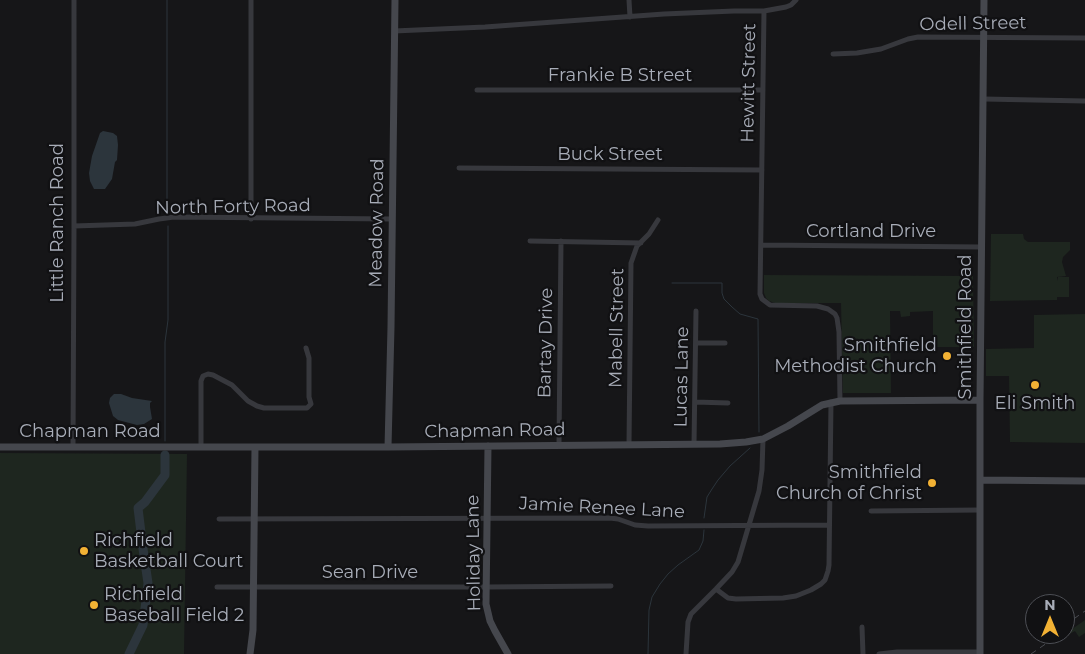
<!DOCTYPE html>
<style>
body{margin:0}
#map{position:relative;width:1085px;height:654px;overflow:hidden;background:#161618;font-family:Montserrat,sans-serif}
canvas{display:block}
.north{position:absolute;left:1025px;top:594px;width:50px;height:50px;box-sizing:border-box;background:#111113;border:1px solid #4d4f55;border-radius:50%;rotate:0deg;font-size:14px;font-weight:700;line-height:20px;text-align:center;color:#a8adb8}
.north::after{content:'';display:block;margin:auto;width:18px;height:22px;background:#f2b134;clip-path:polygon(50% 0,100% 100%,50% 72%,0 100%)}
</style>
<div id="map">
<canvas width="1085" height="654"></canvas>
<div class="north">N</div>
</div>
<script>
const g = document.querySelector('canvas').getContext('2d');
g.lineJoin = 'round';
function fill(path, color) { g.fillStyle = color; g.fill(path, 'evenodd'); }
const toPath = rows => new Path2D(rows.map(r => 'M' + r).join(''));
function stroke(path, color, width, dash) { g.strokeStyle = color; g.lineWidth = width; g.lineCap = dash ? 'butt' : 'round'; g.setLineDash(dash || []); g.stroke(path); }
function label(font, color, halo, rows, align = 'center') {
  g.font = font + ' Montserrat,sans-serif'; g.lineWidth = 4.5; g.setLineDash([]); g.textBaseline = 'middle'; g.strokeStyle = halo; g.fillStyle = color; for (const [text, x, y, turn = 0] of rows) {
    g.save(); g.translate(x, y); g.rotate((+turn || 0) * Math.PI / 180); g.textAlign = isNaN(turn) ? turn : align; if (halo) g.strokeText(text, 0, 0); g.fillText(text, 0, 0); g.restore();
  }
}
const green = toPath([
 [991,234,1023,234,1024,239,1028,242,1070,242,1070,250,1063,257,1062,262,1066,276,1057,277,1057,281,1058,277,1069,277,1069,297,1057,297,1057,300,990,301],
 [764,275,973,276,974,347,933,347,933,311,910,312,910,316,901,317,900,311,890,311,891,393,843,393,841,303,775,303,769,301,766,298,764,293],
 [1085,314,1085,443,1010,442,1009,376,986,376,986,349,1034,348,1034,315],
 [0,453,187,454,184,654,0,654],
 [1085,620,1085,633,1079,637,1075,631,1066,636,1065,634]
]);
const water = toPath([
 [103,131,113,133,117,136,118,145,117,160,115,162,112,179,105,189,94,189,90,181,89,173,92,156,100,133],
 [114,394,121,394,132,398,152,401,150,403,150,407,152,419,144,424,137,425,118,420,113,416,109,403,110,398]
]);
const stream = toPath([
 [167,212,167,0],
 [672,283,722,283,722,293,724,299,732,307,740,314,758,319,759,432],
 [165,441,165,342,168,320,168,226],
 [704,518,707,497,712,489,718,480,730,466,750,448],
 [648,654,649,610,652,597,660,584,668,574,678,565,699,550,703,541,704,530]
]);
const river = toPath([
 [129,654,143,625,148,583,143,549,138,508,145,502,165,475,165,455]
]);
const street = toPath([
 [629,0,630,17],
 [764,11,760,294,762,299,770,305,817,306,828,309,835,314,837,318,839,332,840,401],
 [394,31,485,27,664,14,734,11,764,11,786,7,791,5,796,0],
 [833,54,857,53,881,49,908,39,918,37,1085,38],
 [477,90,763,90],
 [984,99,1085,101],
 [459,168,762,170],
 [251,219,251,0],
 [74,226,135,224,159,219,174,217,392,219],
 [530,241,641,243],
 [761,245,981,247],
 [696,343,725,343],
 [695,402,728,403],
 [629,444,631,263,637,246,649,234,658,220],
 [694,444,696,311],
 [559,445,561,241],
 [73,447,74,226,74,0],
 [201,447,201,381,203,376,208,374,213,375,232,385,248,401,257,406,264,408,307,408,311,404,309,397,309,358,306,348],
 [871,511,980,510],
 [219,519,610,518,618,519,635,525,648,526,829,525],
 [217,587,486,587,611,586],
 [716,589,728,598,736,599,783,598,796,596,811,590,821,584,825,580,828,571,829,565,831,402],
 [862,627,863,654],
 [686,654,688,622,691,614,716,589,732,572,738,562,759,491,762,470,763,439],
 [879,654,897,652,980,652]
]);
const secondary = toPath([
 [488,446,486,604,490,621,495,631,508,654],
 [0,447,388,447,720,444,746,442,763,439,788,426,822,405,840,401,980,400],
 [388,447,391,327,395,0],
 [980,480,1085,481],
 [250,654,253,630,255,447],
 [980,654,980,400,984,0]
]);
const rail = toPath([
 [1065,625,1085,611],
 [1031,654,1060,634]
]);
const markers = [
 [947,356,5,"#f2b134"],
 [1035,385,5,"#f2b134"],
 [932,483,5,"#f2b134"],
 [84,551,5,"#f2b134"],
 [94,605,5,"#f2b134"]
];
const streetNames = [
 ["Odell Street",973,24,-1],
 ["Frankie B Street",620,76],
 ["Hewitt Street",749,83,-89],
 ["Buck Street",610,155],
 ["North Forty Road",233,207,-1],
 ["Little Ranch Road",58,223,-90],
 ["Meadow Road",377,223,-89],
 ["Cortland Drive",871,232],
 ["Smithfield Road",966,327,-90],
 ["Mabell Street",617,328,-89],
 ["Bartay Drive",546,343,-89],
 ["Lucas Lane",682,377,-89],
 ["Chapman Road",495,431,-1],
 ["Chapman Road",90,432],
 ["Jamie Renee Lane",602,508,3],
 ["Holiday Lane",474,553,-91],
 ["Sean Drive",370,573]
];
const poiNames = [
 ["Smithfield",937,346],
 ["Methodist Church",937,367],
 ["Eli Smith",1035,404,"center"],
 ["Smithfield",922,473],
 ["Church of Christ",922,494],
 ["Richfield",94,541,"left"],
 ["Basketball Court",94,562,"left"],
 ["Richfield",104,595,"left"],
 ["Baseball Field 2",104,616,"left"]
];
fill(green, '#1e261f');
fill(water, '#2c353c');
stroke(stream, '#2c353c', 1);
stroke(river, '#2c353c', 9);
stroke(street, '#37383d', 5);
stroke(secondary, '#45474d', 7);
stroke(rail, '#4a4c52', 1, [6, 5]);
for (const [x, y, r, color] of markers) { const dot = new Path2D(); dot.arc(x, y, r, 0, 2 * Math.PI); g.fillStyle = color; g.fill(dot); stroke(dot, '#111113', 2); }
label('18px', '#a8adb8', '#111113', streetNames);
label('18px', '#a8adb8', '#111113', poiNames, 'right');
</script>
